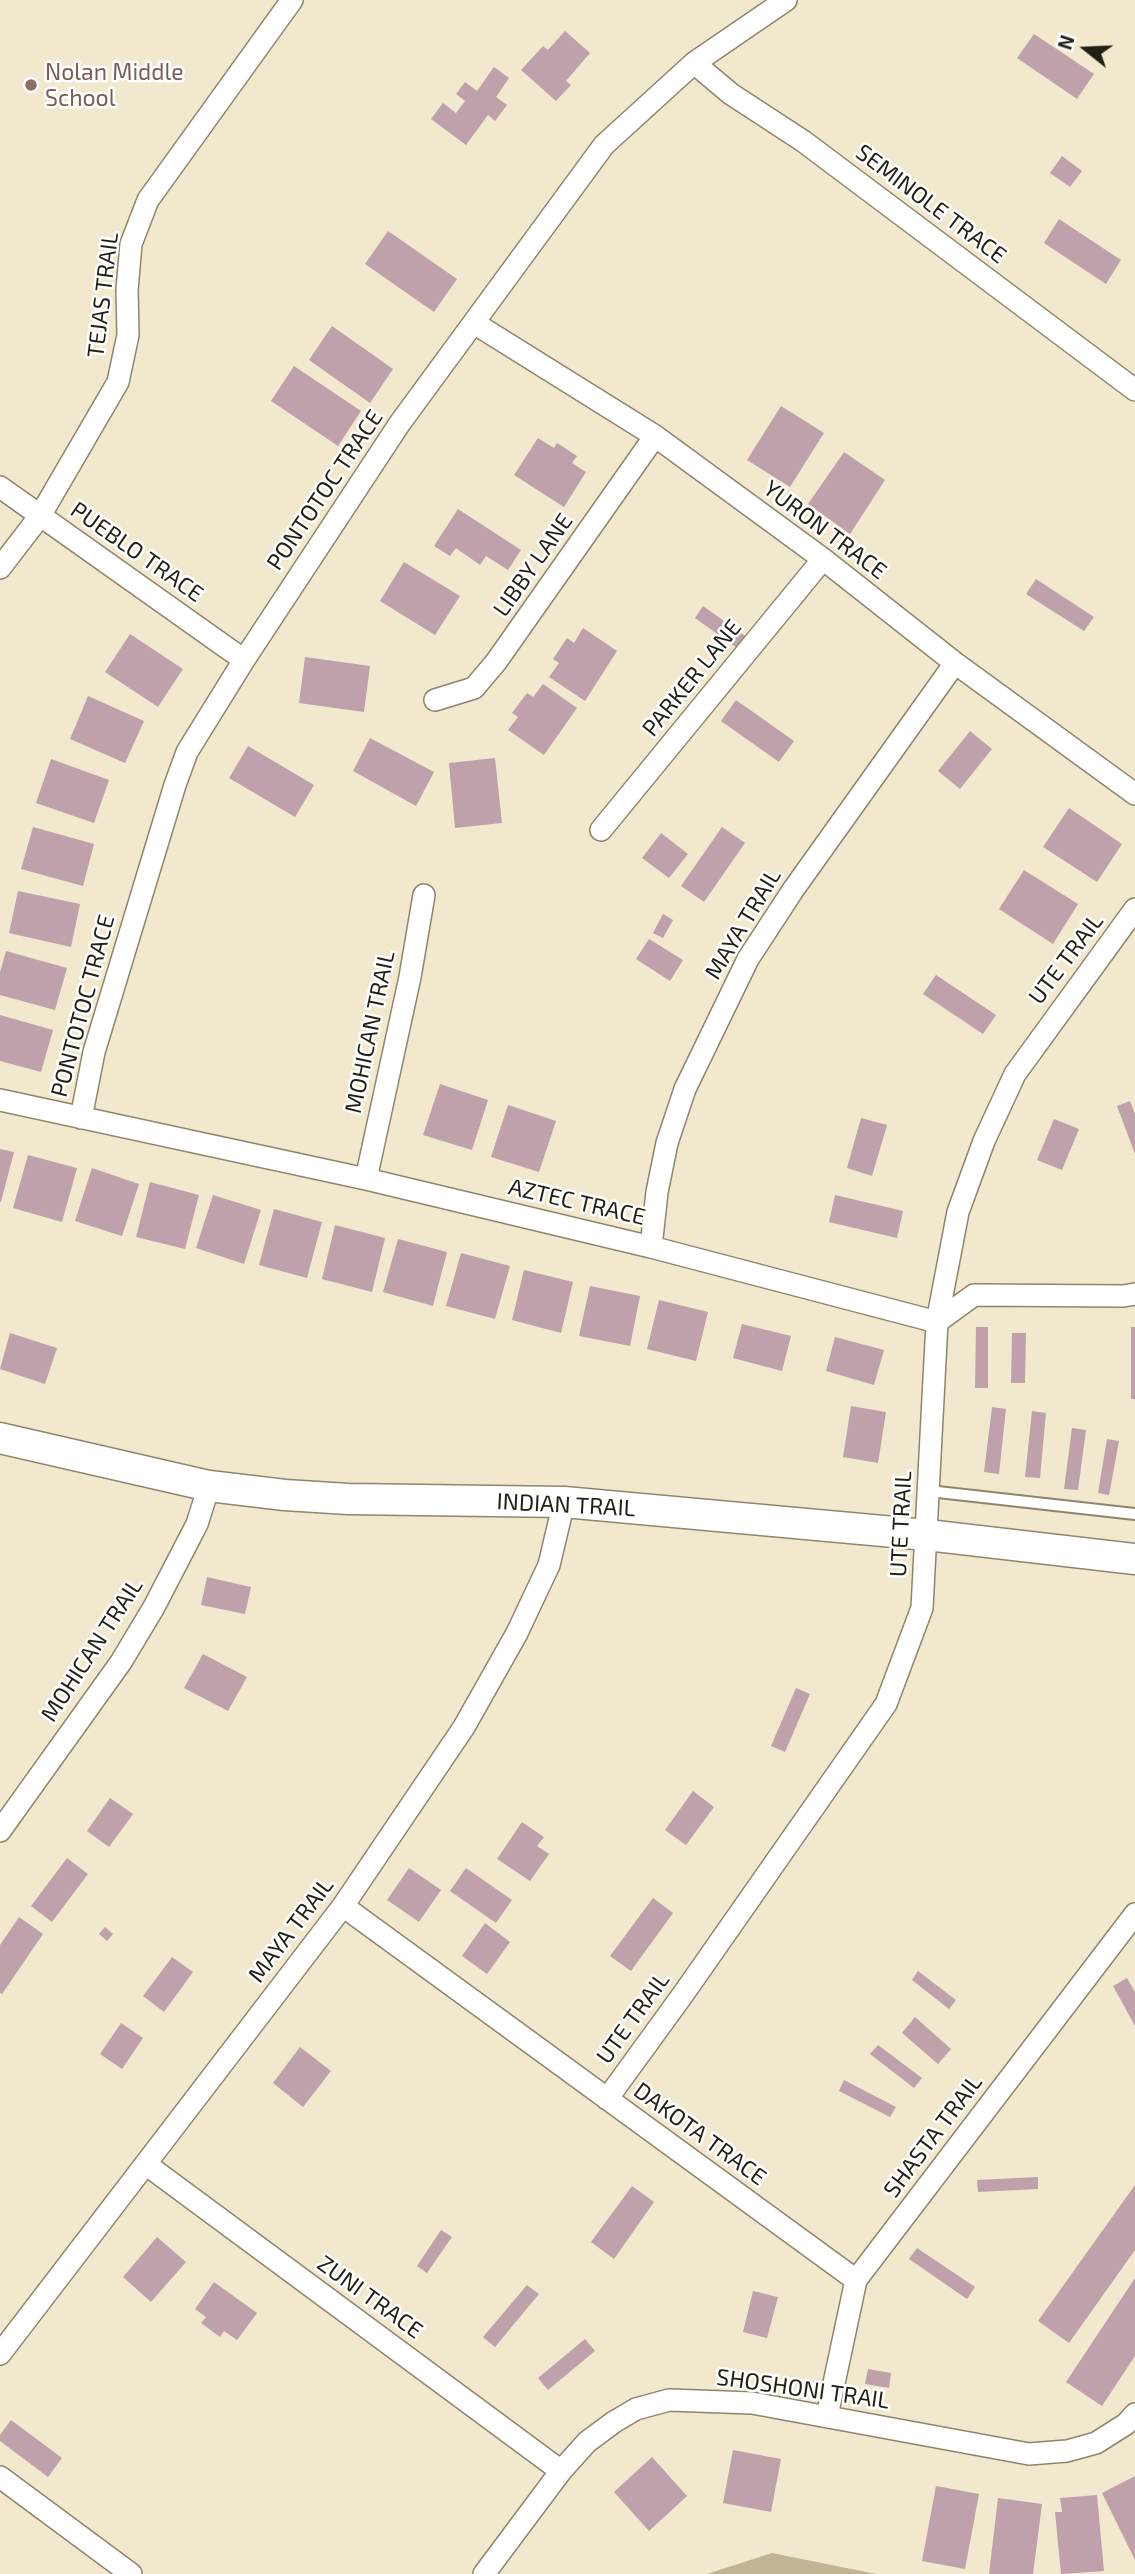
<!DOCTYPE html>
<style>
body{margin:0}
#map{position:relative;width:1135px;height:2574px;overflow:hidden;background:#f1e8cd;font-family:"Exo 2",sans-serif}
canvas{display:block}
.north{position:absolute;left:1051px;top:14px;width:70px;height:70px;-webkit-text-stroke:5px #fff;paint-order:stroke;rotate:288deg;font-size:19px;font-weight:700;line-height:28px;text-align:center;color:#221f15}
.north::after{content:'';display:block;margin:auto;width:24px;height:32px;background:#221f15;clip-path:polygon(50% 0,100% 100%,50% 72%,0 100%)}
</style>
<div id="map">
<canvas width="1135" height="2574"></canvas>
<div class="north">N</div>
</div>
<script>
const context = document.querySelector('canvas').getContext('2d');
context.lineJoin = 'round';
function fill(path, color) { context.fillStyle = color; context.fill(path, 'evenodd'); }
const toPath = rows => new Path2D(rows.map(r => 'M' + r).join(''));
function strokePath(path, color, width, dash) { context.strokeStyle = color; context.lineWidth = width; context.lineCap = dash ? 'butt' : 'round'; context.setLineDash(dash || []); context.stroke(path); }
function drawText(font, color, halo, rows, align = 'center') {
  context.font = font + ' "Exo 2",sans-serif'; context.lineWidth = 5; context.setLineDash([]); context.textBaseline = 'middle'; context.strokeStyle = halo; context.fillStyle = color; for (const [text, x, y, turn = 0] of rows) {
    context.save(); context.translate(x, y); context.rotate((+turn || 0) * Math.PI / 180); context.textAlign = isNaN(turn) ? turn : align; if (halo) context.strokeText(text, 0, 0); context.fillText(text, 0, 0); context.restore();
  }
}
fill(toPath([
 [772,2553,876,2574,707,2574]
]), '#c0b493');
fill(toPath([
 [565,31,590,53,566,81,571,85,556,101,521,70,543,46,548,50],
 [1034,34,1094,74,1077,99,1017,58],
 [494,67,509,78,496,97,507,105,495,121,488,115,466,145,431,119,443,103,456,113,465,101,456,94,465,82,477,91],
 [1062,156,1082,171,1070,187,1050,173],
 [1059,219,1121,260,1106,284,1044,243],
 [388,231,457,279,434,312,365,264],
 [332,326,393,369,370,403,309,360],
 [294,366,361,411,338,446,271,401],
 [781,406,824,433,790,487,747,460],
 [538,438,554,448,557,443,577,456,572,463,586,472,564,507,514,475],
 [844,452,885,480,850,534,808,504],
 [458,509,521,550,508,570,486,556,480,565,456,548,450,556,434,546],
 [404,562,460,596,435,635,380,601],
 [1036,579,1094,617,1084,631,1026,594],
 [703,606,745,636,737,648,695,618],
 [583,628,617,651,585,701,549,677,559,663,553,659,567,638,574,643],
 [130,634,183,669,158,707,105,672],
 [305,657,370,666,364,712,299,703],
 [543,684,577,708,544,755,508,730,518,717,512,713,527,693,533,697],
 [88,696,144,721,125,763,70,739],
 [736,700,794,741,779,762,721,721],
 [970,731,992,749,960,789,938,771],
 [370,738,434,772,416,806,353,771],
 [248,746,314,785,295,817,229,778],
 [495,758,502,823,455,828,449,763],
 [51,759,109,780,94,823,36,803],
 [1069,808,1122,844,1097,882,1043,847],
 [33,827,94,844,83,886,21,869],
 [722,827,745,843,704,902,681,886],
 [661,833,688,854,669,878,642,858],
 [1024,870,1078,904,1053,944,999,909],
 [18,891,80,904,71,947,9,933],
 [663,914,673,920,663,938,653,933],
 [649,939,683,960,670,981,636,959],
 [6,951,67,968,55,1010,0,995,0,972],
 [936,975,996,1015,983,1034,923,994],
 [0,1015,53,1030,41,1072,0,1061],
 [440,1084,488,1100,472,1150,423,1135],
 [1130,1101,1135,1114,1135,1154,1117,1106],
 [508,1105,556,1121,539,1172,491,1157],
 [861,1118,887,1125,872,1176,847,1168],
 [1054,1119,1079,1129,1062,1170,1037,1160],
 [0,1149,14,1152,1,1202,0,1202],
 [28,1155,77,1168,62,1222,13,1208],
 [92,1168,139,1184,122,1236,75,1221],
 [150,1182,199,1195,185,1249,136,1237],
 [213,1195,261,1210,244,1264,196,1248],
 [835,1195,903,1211,897,1238,829,1222],
 [274,1209,322,1222,307,1278,259,1265],
 [335,1225,385,1238,372,1292,322,1279],
 [398,1239,447,1252,433,1306,383,1292],
 [461,1253,510,1266,495,1319,446,1306],
 [524,1270,573,1282,561,1333,512,1320],
 [590,1286,640,1296,630,1346,579,1336],
 [659,1300,708,1312,696,1361,647,1349],
 [742,1324,791,1336,782,1371,733,1358],
 [976,1327,988,1327,988,1388,975,1388],
 [1131,1327,1135,1327,1135,1399,1131,1399],
 [10,1333,57,1348,45,1384,0,1369],
 [1012,1333,1026,1333,1025,1383,1011,1383],
 [835,1337,884,1350,874,1385,826,1371],
 [851,1406,886,1412,878,1463,843,1457],
 [992,1407,1006,1409,999,1474,984,1472],
 [1032,1411,1046,1413,1040,1478,1025,1477],
 [1072,1428,1086,1430,1078,1490,1064,1489],
 [1107,1439,1119,1441,1109,1495,1098,1493],
 [207,1577,251,1587,245,1614,201,1605],
 [203,1654,247,1677,228,1711,184,1688],
 [796,1688,810,1694,785,1752,771,1746],
 [693,1791,714,1807,686,1845,665,1830],
 [110,1798,133,1814,109,1847,87,1831],
 [522,1822,544,1837,537,1846,549,1854,530,1881,497,1859],
 [67,1858,88,1874,52,1922,31,1906],
 [409,1868,441,1890,419,1922,387,1900],
 [466,1868,512,1900,496,1923,450,1891],
 [653,1898,673,1913,631,1971,610,1956],
 [19,1917,43,1934,2,1994,0,1993,0,1945],
 [485,1923,510,1942,487,1974,462,1956],
 [105,1927,113,1934,107,1941,99,1934],
 [172,1957,193,1972,164,2012,143,1996],
 [918,1971,956,2000,949,2009,912,1980],
 [1127,1978,1135,1992,1135,2026,1113,1986],
 [915,2017,951,2049,938,2064,902,2033],
 [121,2023,143,2038,122,2069,100,2054],
 [878,2045,922,2078,914,2088,870,2054],
 [300,2047,331,2071,303,2107,273,2083],
 [844,2080,896,2107,890,2117,839,2091],
 [1038,2177,1038,2189,978,2192,977,2180],
 [1135,2185,1135,2250,1069,2343,1038,2321],
 [632,2186,654,2202,614,2259,591,2242],
 [441,2230,452,2237,427,2273,417,2266],
 [157,2237,186,2262,151,2302,123,2277],
 [917,2248,975,2287,967,2299,909,2259],
 [1135,2278,1135,2356,1102,2406,1066,2382],
 [214,2282,257,2313,237,2340,224,2331,220,2337,201,2323,206,2317,195,2309],
 [527,2285,539,2294,495,2347,483,2337],
 [753,2291,778,2297,767,2338,743,2332],
 [585,2339,595,2351,548,2390,538,2378],
 [868,2369,891,2373,889,2388,865,2384],
 [11,2420,62,2458,48,2477,0,2441,0,2435],
 [733,2450,781,2459,771,2512,723,2503],
 [652,2457,687,2496,649,2531,614,2492],
 [1135,2476,1135,2560,1102,2493],
 [936,2486,979,2494,965,2569,922,2561],
 [1097,2495,1104,2571,1061,2574,1055,2512,1062,2512,1060,2498],
 [998,2498,1042,2504,1033,2574,989,2574]
]), '#bea1ab');
const lane = toPath([
 [929,1491,1135,1514]
]);
const street = toPath([
 [694,63,731,94,803,141,1135,390],
 [474,323,655,436,823,559,955,663,1135,794],
 [0,487,244,660],
 [0,568,40,516,118,382,128,335,127,290,131,244,148,200,292,0],
 [435,700,474,688,496,662,655,436],
 [601,830,823,559],
 [0,1100,366,1179,651,1247,937,1322,974,1295,1123,1296,1135,1294],
 [81,1118,94,1052,175,785,187,752,244,660,400,423,604,145,694,63,786,0],
 [366,1179,410,977,424,895],
 [651,1247,657,1192,667,1143,685,1089,748,959,793,890,955,663],
 [0,1831,121,1662,154,1607,197,1524,209,1486],
 [343,1906,856,2280],
 [607,2099,684,1993,886,1704,922,1608,937,1322,958,1212,984,1141,1015,1074,1135,909],
 [147,2165,561,2471],
 [0,2354,343,1906,464,1727,517,1633,549,1565,564,1502],
 [827,2416,856,2280,1135,1914],
 [0,2477,131,2574],
 [484,2574,561,2471,587,2442,614,2422,636,2409,669,2400,752,2403,1029,2454,1067,2451,1096,2443,1126,2424,1135,2414]
]);
const secondary = toPath([
 [0,1438,209,1486,285,1495,348,1499,564,1502,927,1535,1135,1559]
]);
strokePath(lane, '#8e856c', 14);
strokePath(street, '#8e856c', 24);
strokePath(secondary, '#8e856c', 33);
strokePath(lane, '#fff', 10);
strokePath(street, '#fff', 21);
strokePath(secondary, '#fff', 30);
for (const [x, y, r, color] of [
 [31,85,7,"#8d6e63"]
]) { const dot = new Path2D(); dot.arc(x, y, r, 0, 2 * Math.PI); context.fillStyle = color; context.fill(dot); strokePath(dot, '#fff', 2.5); }
drawText('23px', '#785e54', '#fff', [
 ["Nolan Middle",45,72],
 ["School",45,98]
], 'left');
drawText('23px', '#221f15', '#fff', [
 ["SEMINOLE TRACE",931,204,37],
 ["TEJAS TRAIL",103,295,-83],
 ["PONTOTOC TRACE",325,490,-56],
 ["YURON TRACE",825,530,37],
 ["PUEBLO TRACE",137,552,35],
 ["LIBBY LANE",533,565,-55],
 ["PARKER LANE",692,678,-51],
 ["MAYA TRAIL",743,924,-59],
 ["UTE TRAIL",1066,959,-53],
 ["PONTOTOC TRACE",83,1006,-75],
 ["MOHICAN TRAIL",370,1032,-78],
 ["AZTEC TRACE",577,1202,13],
 ["INDIAN TRAIL",566,1505,3],
 ["UTE TRAIL",901,1524,-87],
 ["MOHICAN TRAIL",92,1650,-57],
 ["MAYA TRAIL",291,1930,-53],
 ["UTE TRAIL",633,2018,-54],
 ["DAKOTA TRACE",700,2134,36],
 ["SHASTA TRAIL",933,2136,-53],
 ["ZUNI TRACE",370,2297,36],
 ["SHOSHONI TRAIL",803,2389,8]
]);
</script>
